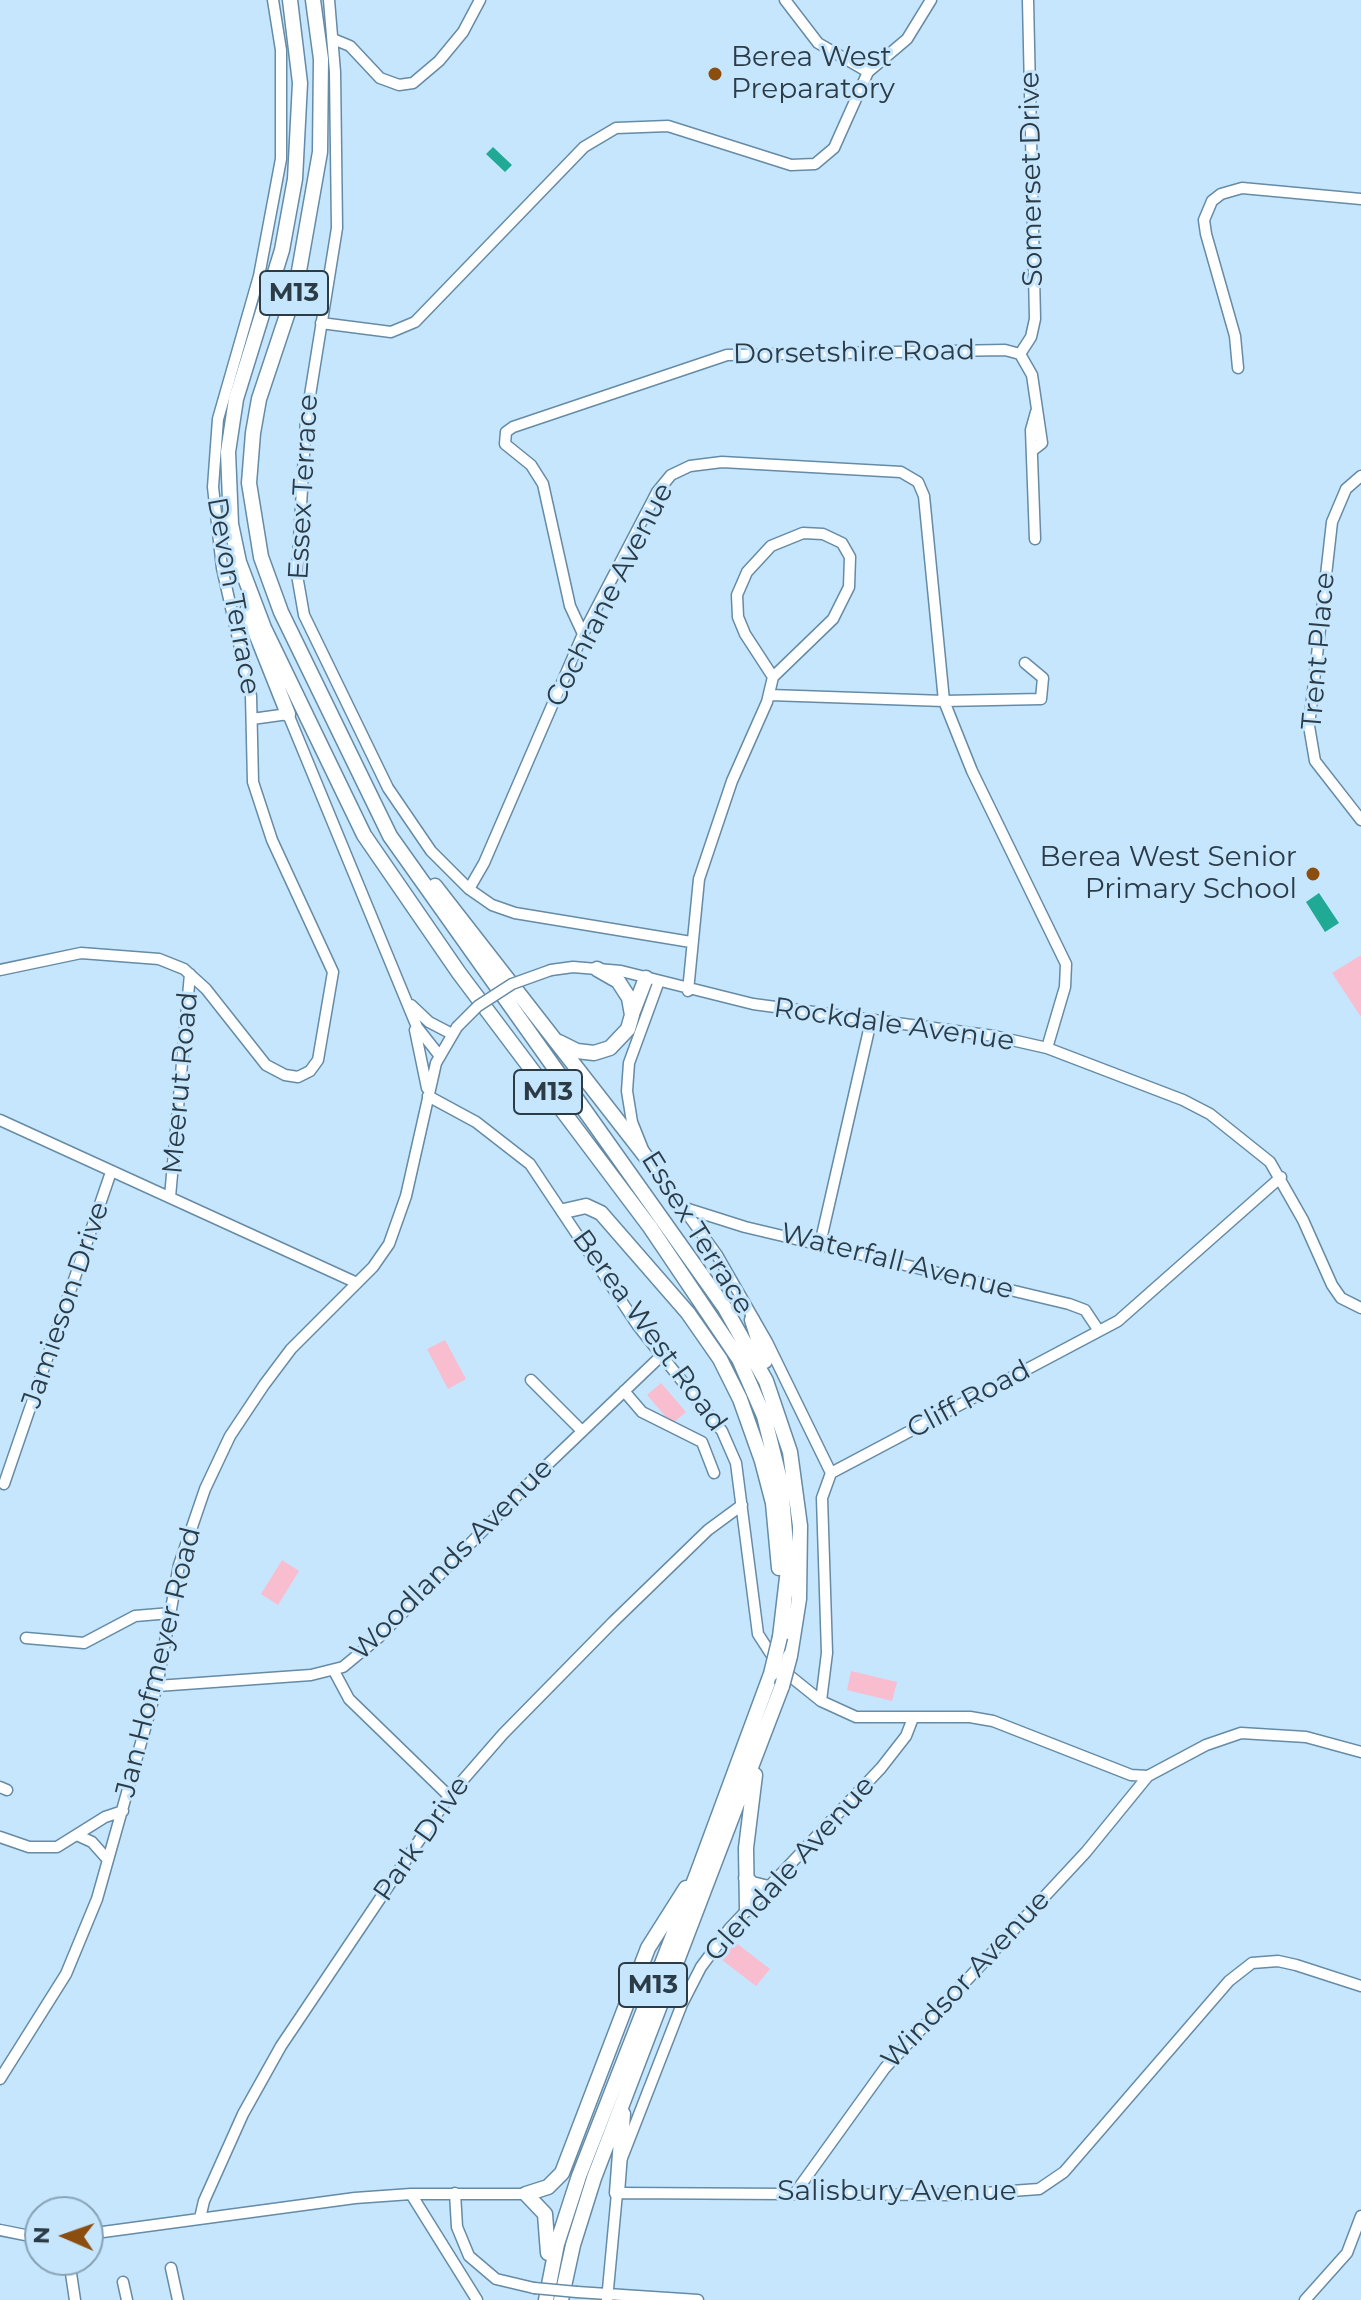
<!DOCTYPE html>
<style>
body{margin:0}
#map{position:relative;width:1361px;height:2300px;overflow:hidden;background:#c6e6fe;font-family:Montserrat,sans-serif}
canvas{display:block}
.north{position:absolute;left:24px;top:2196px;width:80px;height:80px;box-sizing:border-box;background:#c6e6fe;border:2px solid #88a2b5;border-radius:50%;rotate:272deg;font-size:22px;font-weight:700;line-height:32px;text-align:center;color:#2b3c47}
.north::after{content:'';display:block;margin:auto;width:28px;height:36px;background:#8b4e0f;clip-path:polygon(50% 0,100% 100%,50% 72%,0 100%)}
</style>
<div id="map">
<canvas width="1361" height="2300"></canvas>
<div class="north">N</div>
</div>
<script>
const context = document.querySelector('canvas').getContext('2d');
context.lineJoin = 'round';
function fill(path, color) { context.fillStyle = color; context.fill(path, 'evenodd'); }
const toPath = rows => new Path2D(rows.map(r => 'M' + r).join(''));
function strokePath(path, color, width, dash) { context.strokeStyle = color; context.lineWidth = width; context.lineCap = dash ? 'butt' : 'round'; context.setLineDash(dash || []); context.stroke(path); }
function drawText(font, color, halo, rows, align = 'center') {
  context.font = font + ' Montserrat,sans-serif'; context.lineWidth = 6; context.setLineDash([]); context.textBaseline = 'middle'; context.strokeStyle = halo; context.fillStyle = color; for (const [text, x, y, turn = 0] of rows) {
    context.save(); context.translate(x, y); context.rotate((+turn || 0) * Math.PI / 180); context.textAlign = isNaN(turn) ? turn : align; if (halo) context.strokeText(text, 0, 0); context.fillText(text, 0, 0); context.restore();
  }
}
fill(toPath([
 [1361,955,1361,1017,1332,973],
 [445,1340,466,1379,448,1389,427,1349],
 [661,1383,686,1412,672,1424,647,1395],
 [282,1560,299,1571,278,1605,261,1594],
 [851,1671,897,1682,892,1701,847,1690],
 [735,1942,770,1969,756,1986,722,1960]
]), '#f8bdce');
fill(toPath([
 [493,147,512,165,505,172,486,154],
 [1319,893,1339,923,1325,932,1306,902]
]), '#20a994');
const minor = toPath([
 [329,0,335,72,337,228,306,420,297,575,304,615,388,788,431,851,469,889,492,905,515,913,691,942],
 [785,0,818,43,868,72],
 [333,39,350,46,380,78,399,85,413,83,439,61,463,32,480,0],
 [321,323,391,332,415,322,584,147,616,128,668,126,791,165,815,164,834,148,868,72,907,39,931,0],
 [1020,354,1031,337,1035,319,1028,0],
 [1238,368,1235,336,1206,234,1204,220,1212,201,1221,194,1242,188,1361,199],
 [1361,476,1346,489,1332,522,1309,726,1315,761,1361,820],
 [803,533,823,534,842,543,850,557,849,587,833,619,773,677,745,634,738,617,737,595,747,572,771,546,803,533],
 [1035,539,1031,430,1036,412],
 [583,634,570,606,543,484,531,465,505,444,506,432,513,427,727,355,1005,350,1020,354,1032,375,1042,443,1033,450],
 [770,695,944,701,1041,699,1043,678,1025,663],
 [252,719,288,714,417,1027,439,1055],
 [469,889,484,863,583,634,657,492,671,475,690,466,722,462,901,472,918,482,924,496,944,701,972,771,1066,964,1065,987,1047,1048],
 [0,970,81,953,159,959,184,969,206,989,266,1065,285,1075,298,1077,310,1071,318,1060,333,972,272,840,253,782,251,696,222,568,213,487,218,419,259,276,281,159,281,50,273,0],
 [551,970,573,967,621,971,753,1004,994,1036,1047,1048,1183,1100,1210,1114,1270,1162,1303,1220,1332,1285,1341,1298,1361,1308],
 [659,981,629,1063,627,1091,632,1122,646,1157,717,1255,767,1342,831,1473],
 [688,991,699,879,732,781,767,702,773,677],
 [411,1005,429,1022,452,1034],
 [415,1030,427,1088],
 [428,1096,476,1122,530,1164,638,1326,722,1431,736,1463,758,1634,780,1668,821,1701,856,1717,970,1717,993,1721,1131,1775,1148,1776,1206,1745,1241,1733,1306,1737,1361,1752],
 [0,1120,357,1283],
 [170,1197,190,974],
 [685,1208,745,1227,1069,1304,1085,1310,1099,1331],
 [820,1244,871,1021],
 [531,1380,582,1431],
 [624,1391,642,1412,702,1442,714,1473],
 [4,1484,111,1172],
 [26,1638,84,1643,135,1616,171,1613],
 [334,1671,349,1699,449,1796],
 [157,1686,311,1675,343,1667,378,1638,545,1467,661,1356],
 [821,1701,827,1653,822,1498,831,1473,1118,1321,1281,1177],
 [0,1787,7,1790],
 [79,1836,92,1842,108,1860],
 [0,1837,29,1847,57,1847,105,1817,123,1811],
 [0,2079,66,1974,97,1899,157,1686,179,1565,205,1489,230,1436,264,1385,291,1349,373,1267,389,1244,406,1196,436,1063,457,1027],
 [622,2158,682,2004,701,1967,730,1928,881,1768,906,1736,913,1718],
 [455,2193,457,2227,469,2256,496,2279,534,2288],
 [795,2193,885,2068,1086,1852,1148,1776],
 [411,2194,477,2300],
 [200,2218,204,2201,243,2114,281,2046,449,1796,503,1734,613,1622,708,1530,742,1505],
 [0,2230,40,2238],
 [88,2234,355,2198,411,2194,526,2194],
 [69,2260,75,2300],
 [171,2268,178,2300],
 [123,2282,127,2300],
 [577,2292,698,2300],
 [607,2300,617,2193,956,2195,1039,2189,1064,2172,1229,1981,1252,1963,1278,1961,1296,1965,1361,1986],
 [1305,2300,1347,2253,1361,2216]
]);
const highway = toPath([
 [290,0,300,83,295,179,282,250,236,399,228,452,231,524,239,562,264,628,364,835,459,973,650,1227,739,1359,764,1416,781,1484,788,1569,780,1637],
 [313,0,321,59,320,152,296,288,259,399,253,433,249,483,261,557,281,612,390,836,725,1308,766,1381,790,1452,800,1526,799,1599,790,1656],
 [247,611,288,714],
 [435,886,646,1157],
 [632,1014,646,978],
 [559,1042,577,1051,594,1053,610,1048,628,1029,632,1015,629,998,618,981,597,969],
 [564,1211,586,1206,601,1213,688,1313,720,1359,740,1399,762,1461,773,1503,779,1568],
 [752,1320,765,1361],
 [746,1878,752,1884,768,1888],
 [747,1909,746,1848,755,1775],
 [617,2193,623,2114],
 [526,2194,548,2187,562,2173,648,1948,686,1888],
 [526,2194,545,2214,548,2253],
 [546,2300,557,2244,579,2176,697,1874,771,1674],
 [561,2300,573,2245,594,2178,782,1686]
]);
strokePath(minor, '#658ba6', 13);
strokePath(highway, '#658ba6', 17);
strokePath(minor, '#fff', 10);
strokePath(highway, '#fff', 14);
const minorBridge = toPath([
 [457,1027,478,1006,512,984,551,970],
 [534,2288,577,2292]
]);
const highwayBridge = toPath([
 [771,1674,780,1637],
 [782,1686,790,1656]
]);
strokePath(minorBridge, '#658ba6', 13, []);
strokePath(highwayBridge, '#658ba6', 17, []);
strokePath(minorBridge, '#fff', 10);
strokePath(highwayBridge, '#fff', 14);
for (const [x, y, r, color] of [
 [715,74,8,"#8b4e0f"],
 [1313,874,8,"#8b4e0f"]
]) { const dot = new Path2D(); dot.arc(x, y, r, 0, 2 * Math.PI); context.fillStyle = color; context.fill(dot); strokePath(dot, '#c6e6fe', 3); }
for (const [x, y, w] of [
 [294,293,68],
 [548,1092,68],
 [653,1985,68]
]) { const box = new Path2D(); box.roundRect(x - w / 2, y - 22, w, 44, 6); context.fillStyle = '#c6e6fe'; context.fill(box); strokePath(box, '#2b3c47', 2); }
drawText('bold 26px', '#2b3c47', null, [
 ["M13",294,293],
 ["M13",548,1092],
 ["M13",653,1985]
]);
drawText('28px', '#2b3c47', '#c6e6fe', [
 ["Berea West",731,58],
 ["Preparatory",731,90],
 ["Berea West Senior",1297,858,"right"],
 ["Primary School",1297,890,"right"]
], 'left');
drawText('28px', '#2b3c47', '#c6e6fe', [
 ["Somerset Drive",1032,179,-91],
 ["Dorsetshire Road",854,353,-1],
 ["Essex Terrace",304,487,-87],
 ["Cochrane Avenue",610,595,-63],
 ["Devon Terrace",233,596,80],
 ["Trent Place",1319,651,-85],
 ["Rockdale Avenue",894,1025,8],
 ["Meerut Road",181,1083,-85],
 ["Essex Terrace",697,1233,58],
 ["Waterfall Avenue",897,1262,14],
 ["Jamieson Drive",66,1305,-71],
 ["Berea West Road",649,1331,54],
 ["Cliff Road",969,1400,-28],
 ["Woodlands Avenue",452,1560,-45],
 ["Jan Hofmeyer Road",159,1662,-76],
 ["Park Drive",422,1839,-55],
 ["Glendale Avenue",790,1869,-48],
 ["Windsor Avenue",966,1980,-47],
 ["Salisbury Avenue",897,2192]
]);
</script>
